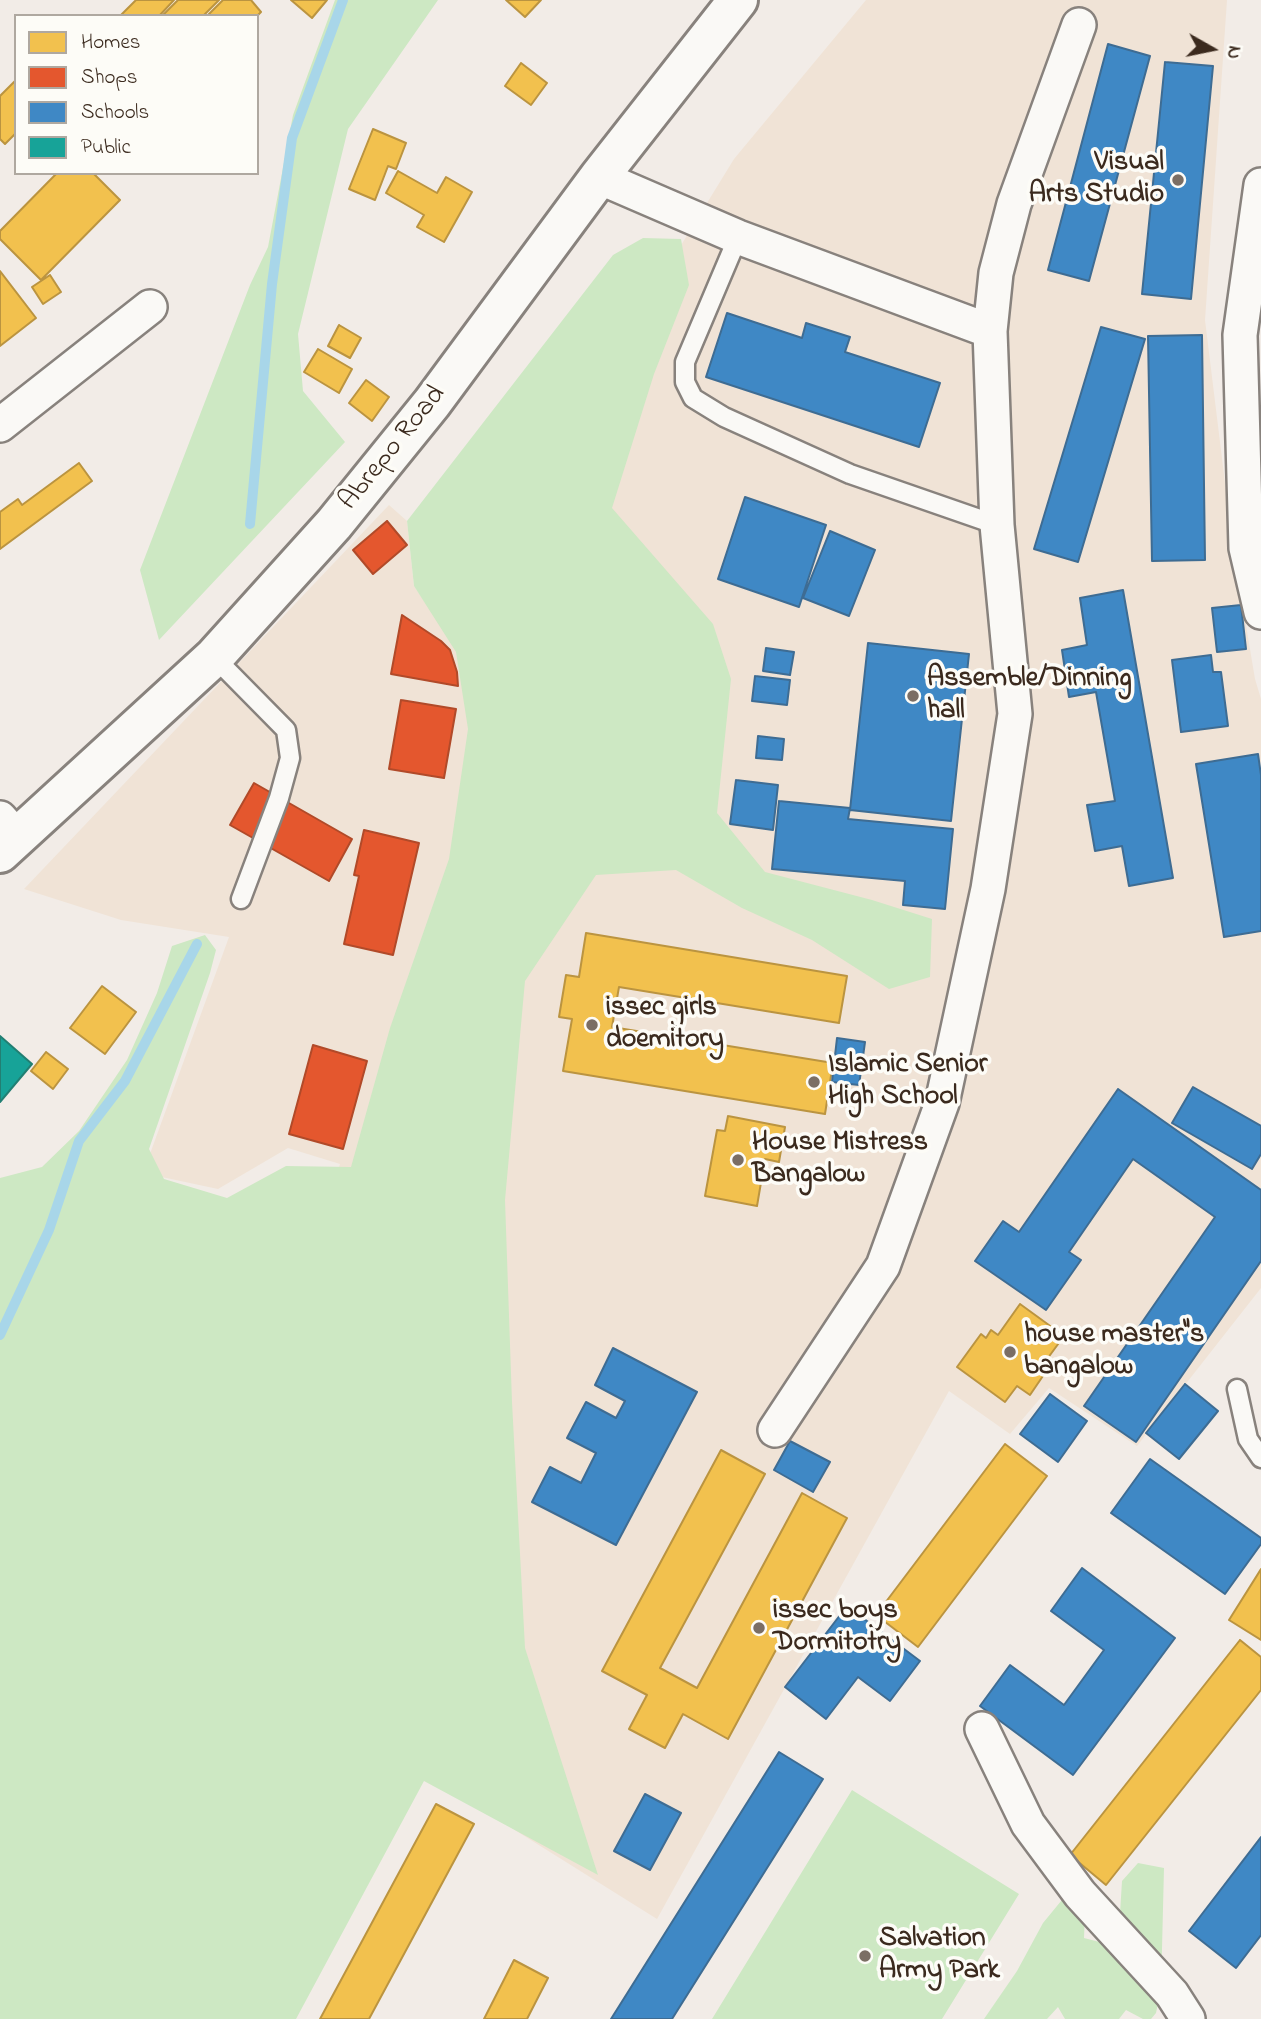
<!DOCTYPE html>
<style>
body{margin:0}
#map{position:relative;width:1261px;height:2019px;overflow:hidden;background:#f2ece7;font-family:"Indie Flower",sans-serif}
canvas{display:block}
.legend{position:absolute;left:14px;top:14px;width:245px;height:161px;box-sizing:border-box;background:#fdfcf7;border:2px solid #afa8a0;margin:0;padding:9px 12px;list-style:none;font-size:21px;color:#3b2a1e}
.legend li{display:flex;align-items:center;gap:14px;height:35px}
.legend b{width:35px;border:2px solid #afa8a0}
.north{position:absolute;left:1177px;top:14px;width:70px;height:70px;-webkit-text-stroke:5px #fdfcf7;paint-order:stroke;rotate:99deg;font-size:19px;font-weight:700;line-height:28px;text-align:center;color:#3b2a1e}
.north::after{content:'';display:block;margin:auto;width:24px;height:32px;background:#3b2a1e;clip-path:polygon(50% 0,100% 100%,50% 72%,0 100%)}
</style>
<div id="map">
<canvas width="1261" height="2019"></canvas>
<ul class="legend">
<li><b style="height:19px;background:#f2c14e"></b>Homes</li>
<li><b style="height:19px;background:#e4572e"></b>Shops</li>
<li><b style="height:19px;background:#3f88c5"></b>Schools</li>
<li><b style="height:19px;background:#17a398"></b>Public</li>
</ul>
<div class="north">N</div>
</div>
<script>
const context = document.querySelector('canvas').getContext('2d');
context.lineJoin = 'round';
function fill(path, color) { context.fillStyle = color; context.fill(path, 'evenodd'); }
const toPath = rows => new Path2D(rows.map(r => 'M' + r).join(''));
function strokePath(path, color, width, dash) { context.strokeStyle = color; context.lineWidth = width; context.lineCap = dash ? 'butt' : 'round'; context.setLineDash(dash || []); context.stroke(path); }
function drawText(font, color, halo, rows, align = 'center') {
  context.font = font + ' "Indie Flower",sans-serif'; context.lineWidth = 7; context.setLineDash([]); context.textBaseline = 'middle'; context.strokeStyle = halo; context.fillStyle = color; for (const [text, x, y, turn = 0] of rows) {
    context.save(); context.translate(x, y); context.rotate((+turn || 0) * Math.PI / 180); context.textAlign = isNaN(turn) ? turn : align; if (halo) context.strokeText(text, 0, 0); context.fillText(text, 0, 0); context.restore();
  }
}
fill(toPath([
 [866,0,1227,0,1205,320,1233,548,1255,679,1261,699,1261,1288,1137,1446,1049,1388,1010,1434,949,1391,657,1919,232,1653,319,1232,340,1164,288,1148,218,1189,143,1173,229,937,121,920,24,889,389,505,407,521,414,586,425,602,672,260,734,159]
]), '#f0e3d6');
fill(toPath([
 [335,0,438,0,348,129,298,334,303,391,345,442,159,640,140,570,250,285,268,247,293,115],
 [643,238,681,239,689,285,654,374,612,508,713,624,731,679,717,813,765,872,872,900,932,919,930,977,889,989,812,940,742,908,676,870,596,875,525,981,505,1200,512,1402,525,1648,598,1875,424,1781,296,2019,0,2019,0,1178,42,1167,79,1131,127,1060,157,993,172,946,205,935,216,950,210,973,149,1149,164,1179,227,1198,286,1166,351,1167,390,1028,449,859,468,729,456,652,414,586,407,521,613,255],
 [852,1790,1019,1894,942,2019,712,2019],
 [1138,1863,1164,1868,1161,1989,1156,2013,1151,2019,1143,2019,1126,2010,1119,2019,1065,2019,1058,2007,1047,2019,984,2019,1017,1971,1043,1923,1066,1895,1085,1912,1084,1938,1111,1945,1119,1930,1122,1881]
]), '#cde8c3');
const homes = toPath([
 [136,0,174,0,159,16,120,16,136,0],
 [178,0,219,0,203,16,162,16,178,0],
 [223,0,251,0,261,12,257,16,207,16,223,0],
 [291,0,327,0,312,18,291,0],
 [506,0,541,0,525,17,506,0],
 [521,63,547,83,531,105,505,86,521,63],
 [16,80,16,133,5,144,0,139,0,96,16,80],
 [373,129,406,143,396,169,388,166,375,200,349,189,373,129],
 [398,171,437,193,446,177,472,192,444,242,417,227,424,215,386,193,398,171],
 [57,173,93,173,120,200,41,280,0,239,0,231,57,173],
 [0,271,36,318,0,346,0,271],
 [50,275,61,292,43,304,32,287,50,275],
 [339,325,361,338,350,358,328,346,339,325],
 [318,349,352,369,339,393,304,372,318,349],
 [366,380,389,397,372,421,349,403,366,380],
 [79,463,92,481,0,549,0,512,18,499,22,505,79,463],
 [586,933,847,976,839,1023,619,987,612,1027,833,1063,825,1114,563,1071,572,1019,559,1017,566,975,579,977,586,933],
 [102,986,136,1012,105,1054,70,1028,102,986],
 [46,1052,68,1069,53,1089,31,1071,46,1052],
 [728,1116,785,1127,779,1162,765,1159,757,1206,705,1196,717,1130,725,1131,728,1116],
 [1020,1304,1064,1336,1042,1366,1047,1370,1030,1395,1017,1386,1005,1402,957,1367,981,1334,986,1338,991,1330,998,1335,1020,1304],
 [1005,1444,1047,1476,918,1647,876,1615,1005,1444],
 [721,1450,765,1474,660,1668,697,1688,802,1493,847,1518,728,1739,683,1714,665,1748,629,1729,647,1695,602,1671,721,1450],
 [1261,1569,1261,1640,1229,1620,1261,1569],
 [1240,1640,1261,1657,1261,1690,1106,1885,1070,1855,1240,1640],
 [436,1804,474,1824,369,2019,320,2019,436,1804],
 [514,1960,548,1978,527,2019,484,2019,514,1960]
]);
fill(homes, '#f2c14e');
strokePath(homes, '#bb9440', 2);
const shops = toPath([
 [387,521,407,545,373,574,353,550,387,521],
 [402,615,441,641,450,650,457,672,458,686,391,674,402,615],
 [401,700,456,709,444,778,389,769,401,700],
 [254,783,352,839,329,881,230,825,254,783],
 [364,830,419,843,393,955,344,944,359,876,354,875,364,830],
 [313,1045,367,1061,343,1149,289,1134,313,1045]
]);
fill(shops, '#e4572e');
strokePath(shops, '#b14a29', 2);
const schools = toPath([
 [1108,44,1150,56,1089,281,1048,270,1108,44],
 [1165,62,1213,66,1191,299,1142,294,1165,62],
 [727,313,802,338,806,323,850,337,845,352,940,383,919,447,706,377,727,313],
 [1101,327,1145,339,1078,562,1034,549,1101,327],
 [1202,335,1205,560,1152,561,1148,336,1202,335],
 [745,497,826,525,799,607,718,579,745,497],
 [830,531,875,550,849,616,803,598,830,531],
 [1123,590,1173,878,1129,886,1122,846,1095,851,1087,805,1115,801,1096,692,1069,697,1062,650,1087,645,1080,598,1123,590],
 [1241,605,1246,649,1217,652,1212,608,1241,605],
 [868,643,969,654,951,821,850,810,868,643],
 [766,648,794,652,790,675,763,671,766,648],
 [1211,655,1213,672,1221,672,1228,726,1181,732,1172,660,1211,655],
 [755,676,790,680,787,705,752,701,755,676],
 [758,736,784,739,782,760,756,758,758,736],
 [1258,754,1261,775,1261,931,1224,937,1196,764,1258,754],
 [736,780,778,785,773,830,730,824,736,780],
 [779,801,850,808,848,819,953,829,945,909,903,905,905,881,772,869,779,801],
 [837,1038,865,1042,859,1085,832,1082,837,1038],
 [1193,1087,1261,1126,1261,1154,1252,1169,1172,1123,1193,1087],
 [1118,1089,1261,1190,1261,1261,1136,1442,1084,1406,1215,1217,1133,1159,1069,1252,1081,1260,1046,1310,975,1261,1003,1221,1019,1232,1118,1089],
 [613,1348,697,1392,616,1545,532,1502,550,1467,581,1483,596,1453,567,1438,586,1402,616,1418,625,1401,595,1385,613,1348],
 [1185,1384,1218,1411,1179,1459,1146,1433,1185,1384],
 [1050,1394,1087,1421,1058,1462,1020,1434,1050,1394],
 [790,1441,830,1462,813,1492,774,1470,790,1441],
 [1150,1459,1261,1538,1261,1544,1225,1594,1111,1513,1150,1459],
 [1082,1568,1175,1638,1073,1775,980,1706,1010,1665,1064,1705,1104,1650,1051,1611,1082,1568],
 [847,1606,920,1661,890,1701,858,1677,826,1719,785,1687,847,1606],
 [779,1752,823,1779,672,2019,611,2019,779,1752],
 [645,1794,681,1813,650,1870,614,1851,645,1794],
 [1261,1837,1261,1935,1236,1968,1189,1931,1261,1837]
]);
fill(schools, '#3f88c5');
strokePath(schools, '#3e6c93', 2);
const public = toPath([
 [0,1036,32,1064,0,1102,0,1036]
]);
fill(public, '#17a398');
strokePath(public, '#227f73', 2);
strokePath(toPath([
 [250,524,272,284,292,138,343,0],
 [0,1335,49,1230,79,1141,125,1081,197,944]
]), '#a8d6e9', 10);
const lane = toPath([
 [738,237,685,362,685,382,693,398,724,417,850,474,997,525],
 [214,657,286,730,290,758,279,798,241,899],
 [1237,1389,1248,1439,1261,1458]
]);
const street = toPath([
 [599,177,738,237,990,331,997,525,1015,714,988,889,942,1103,883,1266,775,1430],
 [1261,185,1240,335,1246,548,1261,612],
 [990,331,996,273,1014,204,1079,25],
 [0,425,150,307],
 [0,818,18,838],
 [982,1729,1028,1824,1080,1894,1172,1994,1188,2019]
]);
const secondary = toPath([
 [0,853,214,657,334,524,432,403,599,177,738,0]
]);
strokePath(lane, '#88827d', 23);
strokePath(street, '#88827d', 38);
strokePath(secondary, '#88827d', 44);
strokePath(lane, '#faf9f6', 18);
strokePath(street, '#faf9f6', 33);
strokePath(secondary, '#faf9f6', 38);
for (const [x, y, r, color] of [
 [1178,180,7,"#7b6e64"],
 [913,696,7,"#7b6e64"],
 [592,1025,7,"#7b6e64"],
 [814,1082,7,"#7b6e64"],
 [738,1160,7,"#7b6e64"],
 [1010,1352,7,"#7b6e64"],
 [759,1628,7,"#7b6e64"],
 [865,1956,7,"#7b6e64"]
]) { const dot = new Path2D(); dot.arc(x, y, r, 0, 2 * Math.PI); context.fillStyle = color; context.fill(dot); strokePath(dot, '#fdfcf7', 2.5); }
drawText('bold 28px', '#3b2a1e', '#fdfcf7', [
 ["Visual",1164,164,"right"],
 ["Arts Studio",1164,196,"right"],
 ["Assemble/Dinning",927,680],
 ["hall",927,712],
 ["issec girls",606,1009],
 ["doemitory",606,1041],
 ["Islamic Senior",828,1066],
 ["High School",828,1098],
 ["House Mistress",752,1144],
 ["Bangalow",752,1176],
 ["house master\"s",1024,1336],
 ["bangalow",1024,1368],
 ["issec boys",773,1612],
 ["Dormitotry",773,1644],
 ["Salvation",879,1940],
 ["Army Park",879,1972]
], 'left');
drawText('28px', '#3b2a1e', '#fdfcf7', [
 ["Abrepo Road",394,449,-51]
]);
</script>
